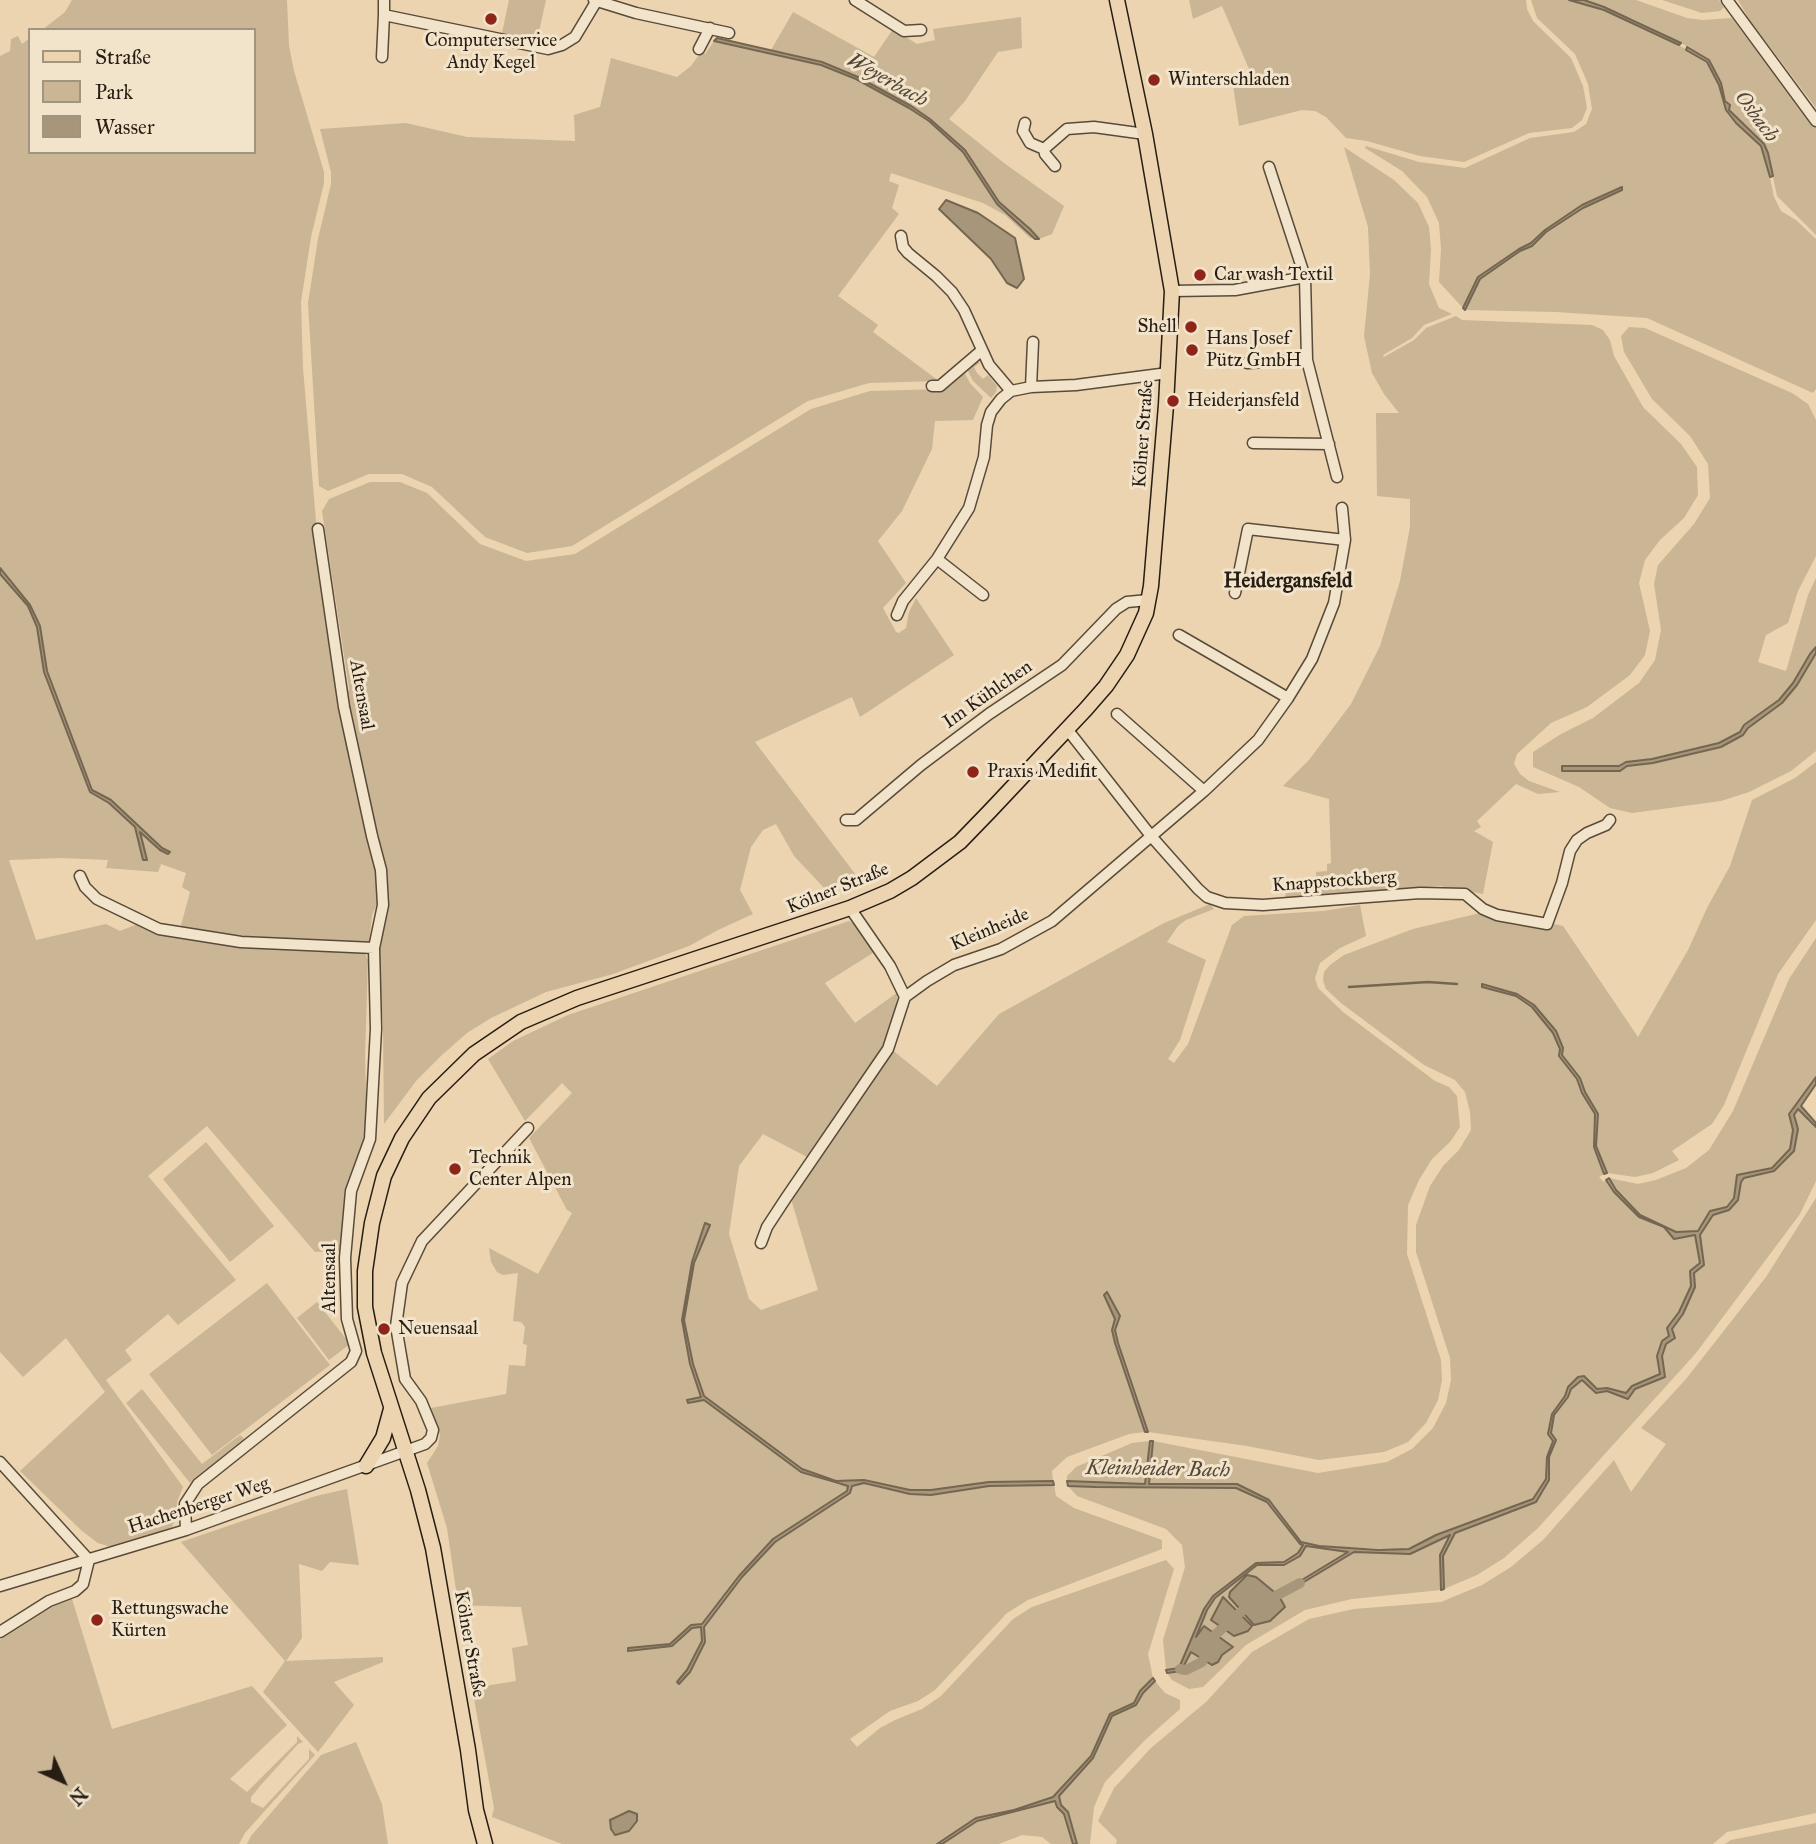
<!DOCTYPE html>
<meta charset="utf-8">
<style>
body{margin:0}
#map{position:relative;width:1816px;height:1844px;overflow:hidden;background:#ebd4af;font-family:"IM FELL Great Primer",serif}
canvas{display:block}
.legend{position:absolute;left:28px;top:28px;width:228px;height:126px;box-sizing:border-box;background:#f2e3cb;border:2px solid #a19481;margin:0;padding:9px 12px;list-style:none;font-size:21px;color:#271d13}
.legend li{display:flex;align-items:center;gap:14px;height:35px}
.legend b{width:35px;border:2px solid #a19481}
.north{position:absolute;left:28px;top:1746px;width:70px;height:70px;-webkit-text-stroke:5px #f2e3cb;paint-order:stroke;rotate:135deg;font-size:19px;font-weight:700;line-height:28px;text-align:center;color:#271d13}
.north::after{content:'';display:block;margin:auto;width:24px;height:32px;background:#271d13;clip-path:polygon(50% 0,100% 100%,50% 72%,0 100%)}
</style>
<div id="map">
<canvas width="1816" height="1844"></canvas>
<ul class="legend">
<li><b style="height:9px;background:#ebd4af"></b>Straße</li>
<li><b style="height:19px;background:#cab594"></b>Park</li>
<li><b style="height:19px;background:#a8967a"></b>Wasser</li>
</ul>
<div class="north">N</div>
</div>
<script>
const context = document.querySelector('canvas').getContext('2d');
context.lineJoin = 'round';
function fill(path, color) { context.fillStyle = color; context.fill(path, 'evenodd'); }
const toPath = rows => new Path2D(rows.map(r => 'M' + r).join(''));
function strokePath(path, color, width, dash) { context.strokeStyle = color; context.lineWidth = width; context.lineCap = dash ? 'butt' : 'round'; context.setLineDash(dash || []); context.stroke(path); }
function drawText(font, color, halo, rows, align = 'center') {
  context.font = font + ' "IM FELL Great Primer",serif'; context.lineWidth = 6; context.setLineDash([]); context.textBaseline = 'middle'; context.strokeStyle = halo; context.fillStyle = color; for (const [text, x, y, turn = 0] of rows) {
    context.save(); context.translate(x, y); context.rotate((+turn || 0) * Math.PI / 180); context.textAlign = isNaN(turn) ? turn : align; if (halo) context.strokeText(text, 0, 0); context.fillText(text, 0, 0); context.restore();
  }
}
fill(toPath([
 [72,0,287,0,289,46,294,71,324,172,324,183,311,237,301,302,303,368,318,545,378,877,379,899,372,915,369,943,228,935,180,929,190,892,182,887,186,873,161,864,158,872,106,868,108,860,61,858,9,860,36,940,106,924,120,931,140,923,168,936,201,941,360,951,365,954,368,960,365,1057,367,1126,346,1204,341,1251,315,1252,207,1126,148,1176,236,1280,178,1325,168,1314,125,1350,132,1360,106,1380,183,1487,177,1502,177,1515,172,1527,152,1535,111,1547,98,1543,82,1531,20,1471,105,1392,66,1338,23,1377,0,1352,0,574,28,606,37,627,44,672,90,792,109,803,135,827,144,860,146,859,139,830,160,850,170,852,162,848,111,800,92,790,47,671,40,626,30,605,0,568,0,56,10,51,11,39,18,36,22,44,30,38,30,152,254,152,254,30,42,30,65,12],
 [509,0,546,0,537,41,502,33],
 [1189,0,1526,0,1527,9,1533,21,1571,58,1583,86,1587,108,1582,120,1572,128,1529,133,1464,162,1420,156,1367,141,1346,138,1326,117,1315,111,1302,110,1239,126,1233,85,1252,76,1222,6,1193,19],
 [1531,0,1569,0,1604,10,1677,44,1707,62,1719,85,1723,102,1736,123,1761,146,1765,154,1774,197,1781,211,1796,220,1816,239,1816,389,1813,393,1647,318,1556,312,1465,310,1480,279,1520,251,1532,246,1546,232,1583,208,1622,190,1621,187,1582,205,1545,230,1531,243,1519,249,1478,277,1463,308,1439,282,1441,249,1439,223,1427,197,1402,171,1365,148,1366,146,1419,162,1465,168,1530,138,1574,132,1586,124,1592,109,1588,84,1575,54,1537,18],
 [1584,0,1636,0,1687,18,1703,20,1732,18,1816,129,1816,235,1777,196,1768,153,1764,144,1729,110,1721,83,1709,60,1678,41,1633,19],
 [1662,0,1719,0,1724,7,1720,11,1702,13],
 [1738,0,1816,0,1816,108,1749,19],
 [793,12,874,57,893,29,917,44,935,40,933,29,1021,17,1022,48,998,52,965,101,949,119,1004,163,1064,206,1052,234,1039,239,1030,229,999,202,965,150,930,119,911,106,858,77,822,62,771,50],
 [714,41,821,65,856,79,909,108,929,121,963,152,997,204,1035,239,1030,238,1005,215,983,203,891,173,889,181,899,185,892,208,899,214,838,296,878,325,873,332,939,381,869,383,808,401,572,546,527,553,485,537,432,487,402,474,369,474,328,491,319,486,308,303,318,239,331,184,331,172,320,129,406,123,467,137,575,141,574,115,600,107,611,58,677,77,691,66,701,52,705,54],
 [1344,147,1394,180,1418,203,1429,227,1431,249,1429,284,1439,308,1452,314,1424,325,1412,338,1383,355,1384,357,1414,340,1426,328,1456,316,1462,320,1592,325,1603,330,1610,340,1614,356,1643,407,1681,444,1697,467,1698,495,1684,518,1660,540,1645,560,1639,583,1650,631,1645,655,1630,675,1587,707,1551,723,1517,754,1514,764,1520,774,1529,781,1560,792,1538,794,1516,784,1477,821,1481,827,1474,831,1493,842,1483,894,1440,886,1285,898,1286,890,1292,884,1316,881,1316,872,1327,871,1327,864,1331,863,1329,799,1283,786,1309,760,1351,704,1380,646,1400,581,1410,527,1410,499,1377,496,1376,413,1399,413,1384,394,1372,373,1364,336,1370,274,1368,227],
 [1629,327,1645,328,1792,393,1808,404,1816,420,1816,556,1798,591,1788,623,1766,635,1758,662,1786,671,1808,595,1816,578,1816,647,1810,654,1793,683,1779,700,1744,725,1740,732,1719,743,1652,759,1626,762,1619,766,1562,766,1562,770,1620,771,1627,766,1653,763,1721,747,1743,735,1748,728,1782,703,1816,653,1816,751,1791,771,1749,792,1721,801,1632,813,1610,808,1579,787,1533,767,1533,752,1561,734,1593,718,1639,683,1655,660,1661,630,1654,584,1658,565,1694,524,1710,498,1708,464,1690,436,1652,399,1624,352,1621,336],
 [976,360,980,363,974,367,977,373,983,379,988,375,997,386,996,392,991,398,973,381,966,367],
 [963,370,970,383,983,397,973,420,935,421,932,449,902,511,878,541,906,583,883,608,896,632,899,633,906,628,909,612,916,598,954,655,860,717,852,697,755,742,859,879,826,890,794,856,776,824,763,830,751,847,740,890,753,914,718,930,689,946,613,974,546,992,491,1018,467,1033,442,1055,416,1081,384,1124,383,1025,378,960,386,900,347,697,349,688,322,511,329,499,370,482,400,482,427,493,480,544,526,561,575,554,811,409,870,391,942,389],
 [1816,762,1816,920,1778,974,1724,1105,1712,1124,1672,1151,1679,1160,1653,1173,1635,1177,1607,1173,1596,1146,1598,1114,1585,1092,1580,1078,1561,1055,1556,1031,1534,1005,1517,994,1482,984,1482,987,1516,996,1532,1007,1553,1033,1560,1049,1559,1056,1577,1079,1582,1093,1595,1115,1594,1147,1604,1174,1599,1177,1604,1182,1606,1180,1614,1192,1639,1217,1664,1227,1674,1239,1695,1235,1700,1264,1690,1271,1691,1286,1679,1312,1667,1328,1670,1336,1662,1342,1660,1374,1632,1386,1626,1393,1607,1388,1597,1389,1584,1376,1568,1387,1565,1396,1552,1414,1548,1434,1553,1441,1547,1457,1546,1479,1533,1499,1436,1535,1409,1550,1319,1546,1301,1542,1269,1500,1237,1484,1148,1484,1153,1441,1318,1473,1387,1462,1412,1449,1433,1428,1446,1403,1451,1380,1450,1358,1416,1252,1416,1225,1430,1186,1443,1166,1459,1150,1471,1130,1470,1112,1465,1092,1455,1080,1424,1065,1341,1003,1326,989,1323,980,1324,972,1330,965,1344,955,1413,929,1480,913,1513,925,1552,929,1554,924,1563,926,1638,1037,1688,950,1707,908,1730,866,1752,800,1795,778],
 [1210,904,1214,909,1186,920,1178,926,1167,942,1206,960,1180,1040,1168,1059,1174,1063,1188,1044,1232,925,1244,916,1323,911,1360,905,1366,936,1340,948,1320,963,1315,978,1318,988,1343,1012,1435,1081,1449,1087,1457,1096,1460,1127,1450,1142,1432,1159,1419,1180,1408,1205,1407,1254,1441,1360,1442,1380,1438,1400,1426,1423,1408,1442,1384,1452,1319,1460,1247,1446,1148,1432,1118,1343,1115,1330,1120,1316,1104,1295,1115,1319,1112,1330,1115,1343,1145,1432,1129,1434,1067,1457,1052,1471,1053,1481,989,1482,931,1490,910,1490,864,1480,836,1481,802,1469,704,1395,693,1364,684,1320,694,1263,710,1225,692,1262,682,1320,690,1364,701,1397,687,1400,689,1403,704,1399,801,1472,836,1484,848,1486,847,1491,773,1539,739,1576,702,1624,691,1625,671,1644,628,1648,672,1646,692,1628,701,1627,702,1641,687,1670,678,1682,680,1684,705,1642,704,1627,742,1577,775,1542,850,1493,851,1486,864,1483,910,1494,931,1495,989,1486,1054,1485,1056,1496,1074,1508,1162,1540,1162,1549,1028,1600,1007,1613,935,1690,918,1701,890,1711,850,1739,857,1747,880,1728,895,1720,922,1709,941,1696,1013,1619,1032,1607,1166,1560,1174,1569,1148,1654,1153,1678,1140,1691,1134,1703,1110,1714,1091,1756,1053,1797,1014,1810,976,1818,937,1844,562,1844,492,1817,494,1808,472,1688,516,1681,512,1648,528,1645,521,1607,454,1605,456,1590,447,1528,427,1463,438,1446,440,1435,431,1408,506,1394,509,1365,525,1366,527,1345,523,1344,525,1327,521,1322,513,1321,518,1273,503,1275,497,1272,491,1262,489,1248,538,1274,572,1213,567,1210,529,1138,572,1093,562,1083,525,1121,488,1059,513,1041,568,1015,849,921,858,926,876,951,825,983,855,1023,898,992,896,1007,882,1051,809,1158,763,1134,739,1166,729,1234,749,1299,761,1310,818,1290,791,1199,891,1049,937,1086,999,1014,1164,923],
 [624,1812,633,1812,638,1817,621,1834,612,1833,610,1823,612,1818],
 [1816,938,1816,1077,1789,1114,1793,1130,1790,1149,1772,1168,1737,1175,1734,1198,1727,1207,1709,1211,1698,1231,1676,1232,1640,1215,1616,1190,1609,1178,1638,1184,1656,1180,1686,1168,1709,1150,1733,1111,1789,979],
 [1799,1108,1816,1127,1816,1181,1800,1214,1696,1353,1538,1528,1504,1558,1477,1575,1444,1589,1443,1556,1455,1533,1536,1502,1549,1480,1549,1457,1556,1440,1551,1433,1554,1415,1568,1398,1571,1389,1582,1380,1595,1393,1607,1391,1628,1399,1635,1389,1665,1377,1662,1356,1666,1344,1675,1338,1672,1329,1683,1314,1695,1287,1694,1273,1704,1265,1700,1236,1713,1215,1729,1210,1738,1200,1741,1182,1744,1178,1774,1171,1794,1151,1798,1129,1794,1115],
 [206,1142,274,1226,230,1262,163,1179],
 [1816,1198,1816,1813,1727,1832,1713,1844,1116,1844,1117,1840,1098,1821,1114,1788,1151,1748,1206,1702,1252,1652,1309,1619,1354,1609,1441,1602,1482,1585,1511,1567,1543,1540,1614,1460,1631,1492,1666,1444,1641,1428,1686,1379,1766,1277],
 [267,1283,330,1365,212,1455,149,1374],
 [317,1302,350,1344,329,1360,297,1318],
 [142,1389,202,1464,240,1435,247,1441,190,1483,126,1403],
 [1150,1441,1145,1484,1067,1481,1067,1476,1076,1467,1132,1443],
 [1068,1486,1236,1488,1267,1502,1300,1544,1303,1545,1298,1553,1284,1562,1256,1563,1213,1596,1179,1668,1166,1670,1163,1640,1185,1567,1182,1545,1166,1529,1077,1496],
 [347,1489,359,1565,330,1562,322,1571,299,1564,302,1638,286,1661,383,1657,383,1662,334,1682,354,1705,318,1752,263,1692,285,1661,181,1542,316,1496],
 [1451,1534,1440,1555,1441,1590,1352,1599,1305,1610,1246,1645,1203,1687,1189,1689,1172,1680,1167,1673,1181,1670,1207,1610,1215,1598,1257,1565,1284,1565,1300,1556,1306,1546,1349,1552,1287,1588,1289,1591,1354,1552,1410,1554],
 [1256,1577,1279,1596,1229,1597],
 [1223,1597,1231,1603,1252,1626,1234,1636,1211,1620],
 [1204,1626,1232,1647,1222,1655,1218,1662],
 [72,1599,112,1729,252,1686,287,1725,230,1779,247,1792,297,1742,297,1736,303,1742,298,1744,260,1786,251,1797,251,1802,263,1808,309,1759,309,1749,315,1755,245,1833,239,1844,0,1844,0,1640,54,1606],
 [1155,1681,1165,1693,1180,1700,1180,1709,1145,1740,1105,1782,1094,1807,1090,1844,1077,1844,1068,1812,1061,1805,1059,1797,1093,1758,1112,1716,1136,1705,1143,1693],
 [356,1742,382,1804,388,1844,247,1844,251,1836,321,1755],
 [1055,1801,1057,1807,1064,1814,1073,1844,1051,1844,1042,1837,1022,1835,999,1844,942,1844,977,1821],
 [1816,1823,1816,1844,1725,1844,1731,1840]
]), '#cab594');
const water = toPath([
 [1569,0,1584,0,1604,7,1681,43,1679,45,1604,10,1569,0],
 [717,38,822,62,858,77,911,106,930,119,965,150,999,202,1030,229,1039,239,1035,239,997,204,963,152,929,121,909,108,856,79,821,65,714,41,717,38],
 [1687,47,1709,60,1721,83,1725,101,1730,105,1729,110,1764,144,1768,153,1773,176,1770,177,1761,146,1736,123,1726,110,1719,85,1707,62,1686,50,1687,47],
 [1622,187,1622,190,1583,208,1546,232,1532,246,1520,251,1480,279,1465,310,1463,308,1478,277,1519,249,1531,243,1545,230,1582,205,1622,187],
 [946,200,978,213,1015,238,1024,279,1017,288,1007,283,991,259,939,209,946,200],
 [0,568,30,605,40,626,47,671,92,790,111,800,162,848,170,852,168,854,160,850,140,832,147,860,143,860,135,827,109,803,90,792,44,672,37,627,28,606,0,574,0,568],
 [1816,647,1816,653,1797,685,1782,703,1748,728,1743,735,1721,747,1653,763,1627,766,1620,771,1562,771,1562,766,1619,766,1626,762,1652,759,1719,743,1740,732,1744,725,1779,700,1793,683,1810,654,1816,647],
 [1482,984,1517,994,1534,1005,1556,1031,1563,1048,1562,1055,1580,1078,1585,1092,1598,1114,1596,1146,1607,1173,1604,1174,1594,1147,1595,1114,1582,1093,1577,1079,1559,1056,1560,1049,1553,1033,1532,1007,1516,996,1482,987,1482,984],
 [1816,1077,1816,1084,1801,1106,1816,1123,1816,1127,1798,1109,1794,1115,1798,1129,1794,1151,1774,1171,1744,1178,1741,1182,1738,1200,1729,1210,1713,1215,1700,1235,1704,1265,1694,1273,1695,1287,1683,1314,1672,1329,1675,1338,1666,1344,1662,1356,1665,1377,1635,1389,1628,1399,1607,1391,1596,1393,1582,1380,1571,1389,1568,1397,1554,1415,1551,1433,1556,1440,1549,1457,1549,1480,1536,1502,1455,1533,1443,1556,1444,1589,1441,1590,1440,1555,1450,1535,1410,1554,1354,1552,1289,1591,1287,1589,1348,1552,1306,1546,1300,1556,1284,1565,1257,1565,1215,1598,1207,1610,1196,1637,1204,1626,1233,1647,1222,1655,1218,1662,1212,1665,1191,1652,1181,1671,1167,1673,1166,1670,1179,1668,1204,1609,1213,1596,1256,1563,1284,1562,1298,1553,1303,1545,1300,1544,1267,1502,1236,1488,1095,1487,1068,1486,1067,1481,1145,1484,1150,1441,1153,1441,1149,1484,1237,1484,1269,1500,1301,1542,1319,1546,1379,1550,1409,1549,1436,1535,1533,1499,1546,1479,1547,1457,1553,1441,1548,1434,1552,1414,1565,1396,1568,1387,1578,1377,1584,1376,1597,1389,1607,1388,1626,1393,1632,1386,1660,1374,1657,1356,1662,1341,1669,1336,1667,1328,1679,1312,1691,1286,1690,1271,1700,1263,1695,1235,1674,1239,1664,1227,1639,1217,1614,1192,1606,1180,1609,1178,1616,1190,1640,1215,1676,1232,1698,1231,1710,1211,1727,1207,1734,1198,1737,1175,1772,1168,1790,1149,1793,1130,1789,1114,1816,1077],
 [705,1223,710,1225,694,1263,684,1320,693,1364,704,1396,802,1469,836,1481,864,1480,910,1490,931,1490,989,1482,1053,1481,1054,1485,989,1486,931,1495,910,1494,864,1483,852,1486,850,1493,775,1542,742,1577,704,1627,705,1642,690,1672,679,1684,677,1682,687,1670,702,1641,701,1627,692,1628,672,1646,628,1651,628,1648,670,1644,691,1625,702,1624,739,1576,773,1539,847,1491,848,1486,801,1472,704,1400,688,1403,687,1400,701,1397,690,1364,682,1320,692,1262,705,1223],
 [1107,1292,1120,1316,1115,1330,1118,1343,1148,1432,1145,1432,1115,1343,1112,1330,1115,1319,1104,1295,1107,1292],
 [1247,1575,1256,1577,1279,1596,1285,1607,1270,1621,1254,1625,1229,1597,1230,1592,1247,1575],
 [1223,1597,1252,1626,1248,1631,1234,1636,1211,1620,1223,1597],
 [1153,1678,1155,1681,1143,1693,1136,1705,1112,1716,1093,1758,1059,1796,1061,1805,1068,1812,1077,1844,1073,1844,1064,1814,1057,1807,1055,1801,977,1821,942,1844,937,1844,976,1818,1014,1810,1053,1797,1091,1756,1110,1714,1134,1703,1140,1691,1153,1678],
 [629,1811,637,1814,637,1821,629,1831,615,1835,611,1829,610,1820,629,1811]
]);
fill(water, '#a8967a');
strokePath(water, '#746651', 2);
strokePath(toPath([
 [1349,987,1428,982,1457,984]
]), '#746651', 2.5);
strokePath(toPath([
 [1268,1600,1300,1583],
 [1180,1669,1186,1670,1202,1662,1216,1634,1242,1611,1253,1606]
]), '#a8967a', 10);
const minor = toPath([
 [384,0,384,15],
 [594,0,636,13,729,33],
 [855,0,904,31,921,30],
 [1727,0,1816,121],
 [699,49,710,28],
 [382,57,384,15,548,49,562,45,575,37,596,2],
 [1025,123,1023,131,1030,143,1044,149],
 [1055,166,1045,154,1044,149,1067,129,1094,127,1145,134],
 [1269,167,1305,277,1307,360,1337,477],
 [901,236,903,247,908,253,936,276,952,292,964,310,989,365,1011,391],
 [1172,291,1235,290,1305,277],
 [1247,363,1307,360],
 [932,386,940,386,981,351],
 [1031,387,1033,342],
 [1253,443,1329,444],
 [937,559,983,595],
 [1235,593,1248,529,1345,540],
 [897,615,903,601,937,559,969,508,984,457,987,425,991,412,1001,399,1011,391,1031,387,1076,385,1168,373],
 [1179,635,1288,698],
 [1117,714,1204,791],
 [1067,729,1151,836,1198,889,1207,897,1225,903,1263,905,1420,893,1465,894,1483,909,1497,915,1547,924,1562,883,1570,851,1577,840,1587,833,1606,825,1610,820],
 [846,820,856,820,921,765,989,714,1062,665,1116,609,1127,602,1148,600],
 [80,876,85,887,97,899,159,929,241,942,374,948],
 [905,997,927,981,954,965,1001,949,1052,921,1204,791,1258,740,1288,698,1312,659,1334,603,1345,540,1342,508],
 [761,1243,767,1227,786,1198,888,1049,905,997,890,966,850,908],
 [0,1462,89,1560],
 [186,1530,185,1504,198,1484,351,1362,356,1351,347,1319,345,1258,351,1191,370,1139,376,1029,374,948,383,905,381,870,372,836,344,707,318,529],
 [0,1586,186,1530,425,1444,431,1438,433,1430,421,1401,405,1379,396,1326,402,1283,422,1241,528,1128],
 [0,1632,49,1601,75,1591,83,1584,89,1560]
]);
const major = toPath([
 [366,1466,383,1438,391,1409],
 [485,1844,476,1810,468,1750,433,1548,418,1490,374,1353,365,1307,365,1271,372,1223,384,1176,402,1138,429,1098,474,1054,521,1022,577,998,850,908,890,891,912,878,960,842,990,811,1086,709,1106,686,1127,655,1146,613,1151,586,1166,405,1172,291,1145,134,1117,0]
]);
strokePath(minor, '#584b3a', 13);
strokePath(major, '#271d13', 17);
strokePath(minor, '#f2e3cb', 10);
strokePath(major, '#ebd4af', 14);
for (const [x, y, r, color] of [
 [491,19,7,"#8f2418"],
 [1154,80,7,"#8f2418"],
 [1200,275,7,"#8f2418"],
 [1191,327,7,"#8f2418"],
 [1192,350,7,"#8f2418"],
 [1173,401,7,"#8f2418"],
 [973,772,7,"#8f2418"],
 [455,1169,7,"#8f2418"],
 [384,1329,7,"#8f2418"],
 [97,1620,7,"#8f2418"]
]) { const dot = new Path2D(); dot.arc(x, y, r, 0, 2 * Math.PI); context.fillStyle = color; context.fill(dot); strokePath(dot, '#f2e3cb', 2.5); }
drawText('19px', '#271d13', '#f2e3cb', [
 ["Computerservice",491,41,"center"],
 ["Andy Kegel",491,63,"center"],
 ["Winterschladen",1168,80],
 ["Car wash Textil",1214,275],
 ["Shell",1177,327,"right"],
 ["Hans Josef",1206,339],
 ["Pütz GmbH",1206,361],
 ["Heiderjansfeld",1187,401],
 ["Praxis Medifit",987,772],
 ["Technik",469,1158],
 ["Center Alpen",469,1180],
 ["Neuensaal",398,1329],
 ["Rettungswache",111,1609],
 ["Kürten",111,1631]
], 'left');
drawText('19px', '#271d13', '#f2e3cb', [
 ["Kölner Straße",1144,434,-86],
 ["Altensaal",361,695,80],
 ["Im Kühlchen",988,695,-35],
 ["Knappstockberg",1334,882,-4],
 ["Kölner Straße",838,889,-22],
 ["Kleinheide",990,930,-23],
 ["Altensaal",330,1278,-90],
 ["Hachenberger Weg",199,1506,-18],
 ["Kölner Straße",469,1644,80]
]);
drawText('italic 21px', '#544737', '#f2e3cb', [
 ["Weyerbach",887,81,29],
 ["Osbach",1756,117,54],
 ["Kleinheider Bach",1158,1470,1]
]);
drawText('bold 21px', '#271d13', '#f2e3cb', [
 ["Heidergansfeld",1288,582]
]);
</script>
